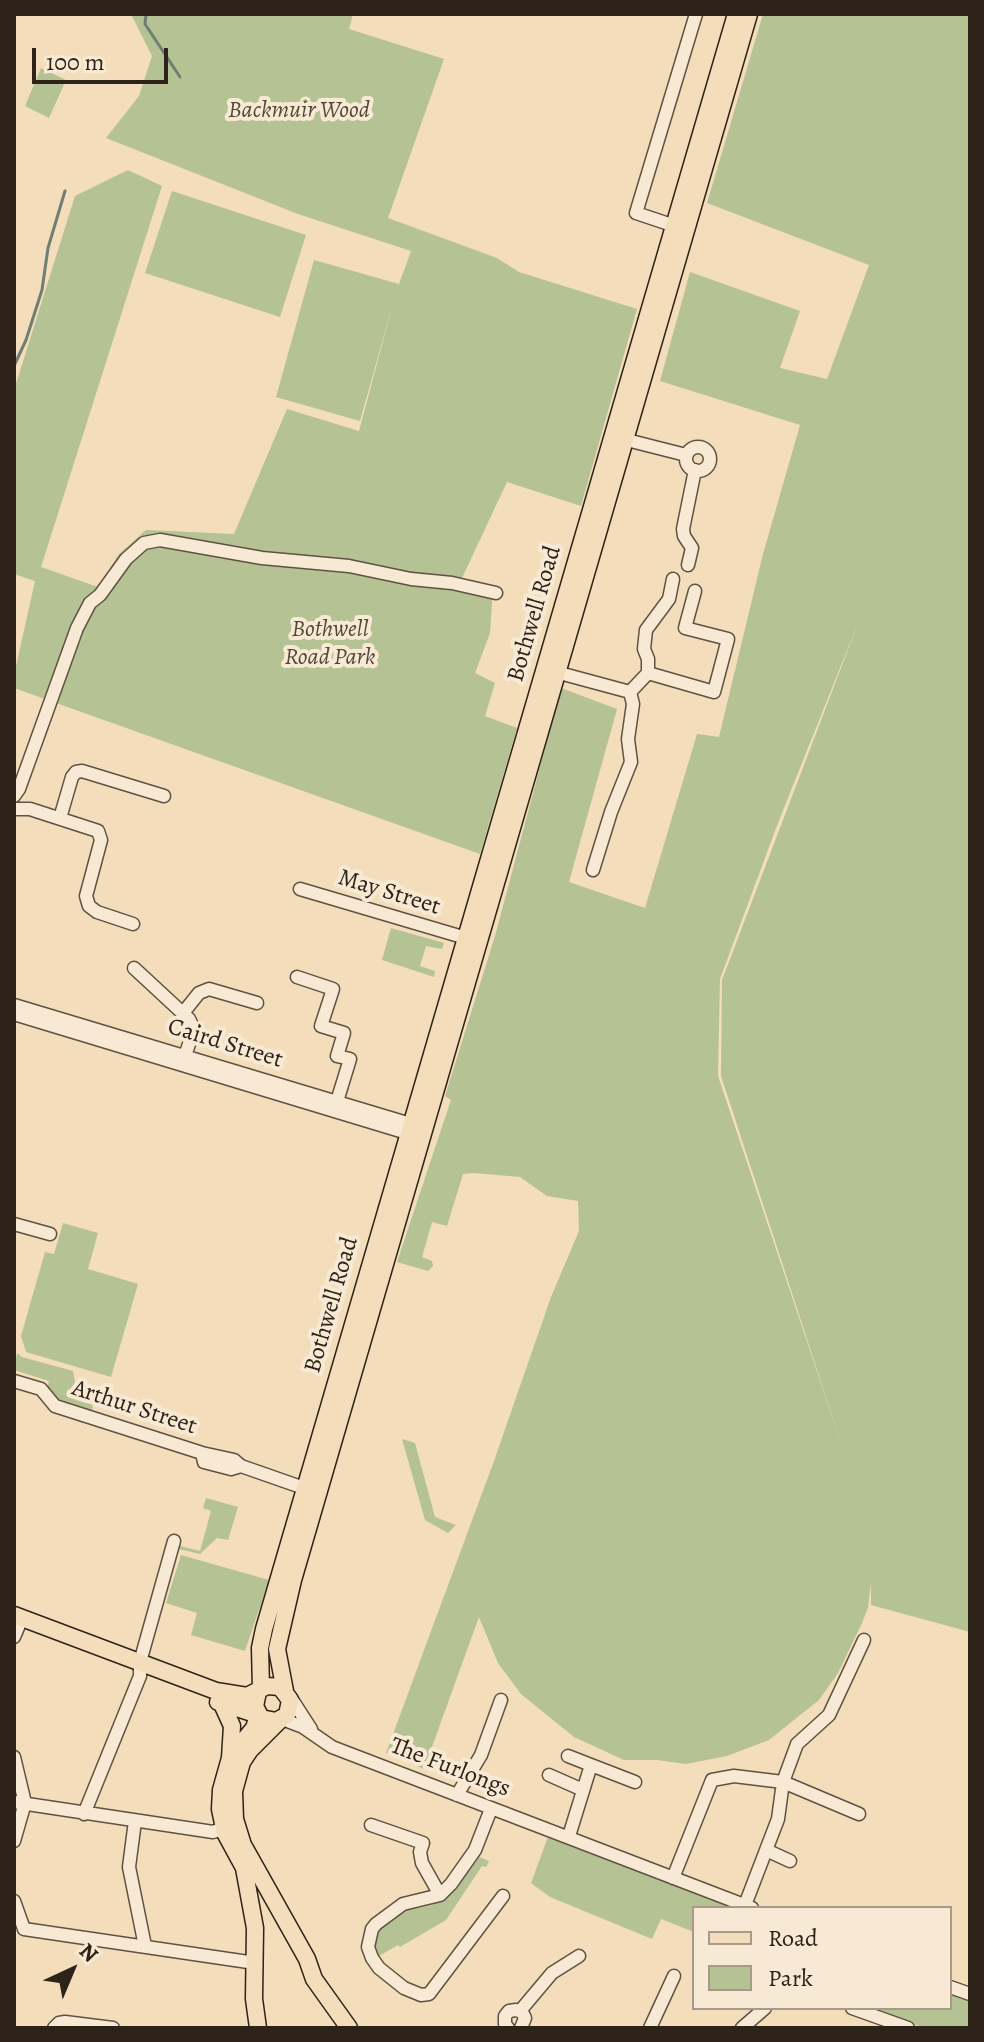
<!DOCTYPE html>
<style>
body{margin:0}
#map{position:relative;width:984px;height:2042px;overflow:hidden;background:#f3ddbb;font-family:Alegreya,serif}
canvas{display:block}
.frame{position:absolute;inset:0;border:16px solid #2e2318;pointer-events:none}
.legend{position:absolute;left:692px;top:1906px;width:260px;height:104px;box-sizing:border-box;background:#f7e9d3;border:2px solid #a79a88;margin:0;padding:10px 14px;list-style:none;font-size:24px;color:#2e2318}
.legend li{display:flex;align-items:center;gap:16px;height:40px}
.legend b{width:40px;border:2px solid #a79a88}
.north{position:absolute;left:32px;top:1930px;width:80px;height:80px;-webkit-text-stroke:6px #f7e9d3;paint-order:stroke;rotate:44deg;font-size:22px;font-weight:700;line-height:32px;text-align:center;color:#2e2318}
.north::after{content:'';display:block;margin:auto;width:28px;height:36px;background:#2e2318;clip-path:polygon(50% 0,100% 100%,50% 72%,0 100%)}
.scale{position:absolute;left:32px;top:48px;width:136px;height:36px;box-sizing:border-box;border:4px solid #2e2318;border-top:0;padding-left:10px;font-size:24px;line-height:28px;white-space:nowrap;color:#2e2318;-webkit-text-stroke:6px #f7e9d3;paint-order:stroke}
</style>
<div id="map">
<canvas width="984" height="2042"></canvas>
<div class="frame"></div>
<ul class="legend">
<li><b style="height:10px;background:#f3ddbb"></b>Road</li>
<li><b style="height:22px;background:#b5c294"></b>Park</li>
</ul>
<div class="north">N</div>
<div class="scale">100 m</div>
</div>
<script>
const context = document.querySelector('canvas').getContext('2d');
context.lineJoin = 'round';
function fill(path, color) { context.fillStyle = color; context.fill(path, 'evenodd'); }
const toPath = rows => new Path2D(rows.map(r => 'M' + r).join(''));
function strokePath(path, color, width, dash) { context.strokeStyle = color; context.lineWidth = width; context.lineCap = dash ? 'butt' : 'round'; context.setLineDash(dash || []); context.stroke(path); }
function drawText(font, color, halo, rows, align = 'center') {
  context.font = font + ' Alegreya,serif'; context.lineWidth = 8; context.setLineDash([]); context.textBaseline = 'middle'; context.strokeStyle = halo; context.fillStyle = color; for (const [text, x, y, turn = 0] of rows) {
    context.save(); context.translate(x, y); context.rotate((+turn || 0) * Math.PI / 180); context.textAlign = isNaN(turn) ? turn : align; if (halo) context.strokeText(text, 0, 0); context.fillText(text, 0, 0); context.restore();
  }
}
fill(toPath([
 [131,14,353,14,349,29,444,59,388,218,497,258,519,272,637,309,581,506,507,482,462,578,493,587,490,633,475,673,495,683,485,716,517,728,480,854,14,688,14,675,35,581,14,574,14,390,75,196,128,170,162,186,41,567,98,587,119,554,146,530,234,534,287,409,359,431,394,300,360,421,276,397,314,260,399,284,411,251,298,214,106,138,139,96,152,56],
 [763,14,970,14,970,1632,871,1605,871,1582,868,1608,862,1623,838,1673,819,1700,769,1740,727,1756,686,1764,657,1760,624,1760,574,1737,521,1694,498,1663,479,1617,424,1769,386,1753,494,1461,551,1297,579,1231,578,1201,547,1196,520,1177,474,1173,463,1174,447,1226,432,1222,422,1257,432,1261,433,1266,428,1271,397,1262,451,1100,445,1096,495,936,561,688,617,709,569,882,645,908,697,734,719,737,763,554,800,425,660,381,690,272,800,311,780,368,827,379,869,265,707,203],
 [860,618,722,980,721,1076,842,1446,718,1076,720,979,778,823],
 [41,68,66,80,49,118,25,106],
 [172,191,306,235,280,317,145,273],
 [391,928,444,943,442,949,426,946,420,966,435,971,434,977,382,960],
 [63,1223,98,1233,88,1269,138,1284,111,1377,26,1352,21,1336,45,1252,54,1254],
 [17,1353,22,1357,73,1371,75,1382,73,1388,93,1406,92,1412,57,1403,46,1390,49,1381,14,1370],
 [402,1439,415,1443,435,1517,456,1525,448,1533,425,1520],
 [206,1498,238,1507,228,1540,217,1538,200,1554,179,1549,180,1546,200,1551,211,1511,203,1508],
 [181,1555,269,1580,245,1651,191,1635,197,1613,166,1603],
 [549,1834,611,1861,737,1908,694,1908,694,1932,661,1919,652,1939,550,1897,531,1883],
 [479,1857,489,1861,486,1867,482,1866,446,1920,400,1947,398,1945,377,1957,373,1949,376,1931,407,1908,408,1910,429,1906,445,1900],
 [950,1992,970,2001,970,2028,924,2028,872,2008,950,2008]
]), '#b5c294');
strokePath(toPath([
 [146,14,145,24,180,77],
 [14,366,26,340,42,290,48,248,65,191]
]), '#6f7f73', 3);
const minor = toPath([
 [672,225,636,213,696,14],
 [619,438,686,455],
 '686 459a12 12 0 1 1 24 0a12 12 0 1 1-24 0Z',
 [688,565,692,548,684,536,683,529,695,470],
 [552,671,630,692,648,673,648,659,644,649,646,630,669,599,673,579],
 [648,673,714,692,728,639,685,628,695,591],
 [14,796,19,789,77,628,90,603,100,595,126,559,144,543,160,540,262,558,349,566,411,579,452,583,496,593],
 [14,809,30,809,98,831,101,840,86,896,89,906,97,912,133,924],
 [60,818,72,777,76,772,82,771,164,796],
 [593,870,611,812,631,762,628,739,633,704,630,692],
 [300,889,466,938],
 [134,968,189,1019,194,1029,183,1062],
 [297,977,333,989,321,1026,344,1033,337,1056,350,1059,335,1108],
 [14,1005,417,1126],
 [183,1013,199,993,209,989,257,1003],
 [14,1014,417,1136],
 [14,1224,50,1234],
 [14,1381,41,1389,55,1406,202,1453,234,1460,241,1466,304,1488],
 [202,1453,204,1462,231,1469,241,1466],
 [14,1637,22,1618],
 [289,1695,311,1729],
 [282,1719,303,1727,332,1747,752,1908],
 [568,1756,591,1765],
 [14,1757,25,1803,14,1841],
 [549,1775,583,1790],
 [457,1795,481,1755,501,1700],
 [14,1802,213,1832,224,1828],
 [491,1809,475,1850,451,1884,440,1895,403,1904,376,1924,372,1929,368,1947,372,1958,379,1968,404,1988,421,1995,429,1994,503,1896],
 [84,1814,140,1676,140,1662,174,1541],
 [135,1821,129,1867,145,1946],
 [371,1825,423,1843,420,1852,422,1863,440,1895],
 [569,1836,591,1765,635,1782],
 [766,1850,790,1861],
 [673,1878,712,1780,734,1776,783,1782,859,1814],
 [14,1901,24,1929,255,1963],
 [745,1905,778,1819,783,1782,797,1744,829,1715,864,1640],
 [950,1987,970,1994],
 [852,2008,908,2028],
 [520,2011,552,1973,579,1956],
 [54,2028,59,2023,65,2022,113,2028],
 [508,2028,505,2024,505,2016,509,2011,516,2010,522,2012,525,2018,521,2028],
 [650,2028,674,1976],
 [742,2028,765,2008]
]);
const major = toPath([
 [14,1615,216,1691,247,1696,267,1686,280,1687,290,1700,287,1715,276,1721,261,1718,255,1706,258,1692],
 [261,1689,260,1648,264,1629,736,14],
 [285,1691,277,1649,293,1580,749,14],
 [218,1702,258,1715,254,1728,231,1756],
 [222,1704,232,1726,230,1758,221,1790,220,1809,225,1833,243,1866],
 [280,1720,250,1750,242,1762,234,1791,235,1819,243,1845,307,1959,314,1979,349,2028],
 [244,1868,255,1928,254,1999,258,2028]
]);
strokePath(minor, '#5f5241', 15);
strokePath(major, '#2e2318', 19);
strokePath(minor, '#f7e9d3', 12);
strokePath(major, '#f3ddbb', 16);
drawText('italic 24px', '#504b37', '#f7e9d3', [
 ["Backmuir Wood",299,111],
 ["Bothwell",330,630],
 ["Road Park",330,658]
]);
drawText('24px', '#2e2318', '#f7e9d3', [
 ["Bothwell Road",535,614,-74],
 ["May Street",389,893,17],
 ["Caird Street",225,1044,17],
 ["Bothwell Road",332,1305,-74],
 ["Arthur Street",134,1408,18],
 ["The Furlongs",450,1768,21]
]);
</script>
